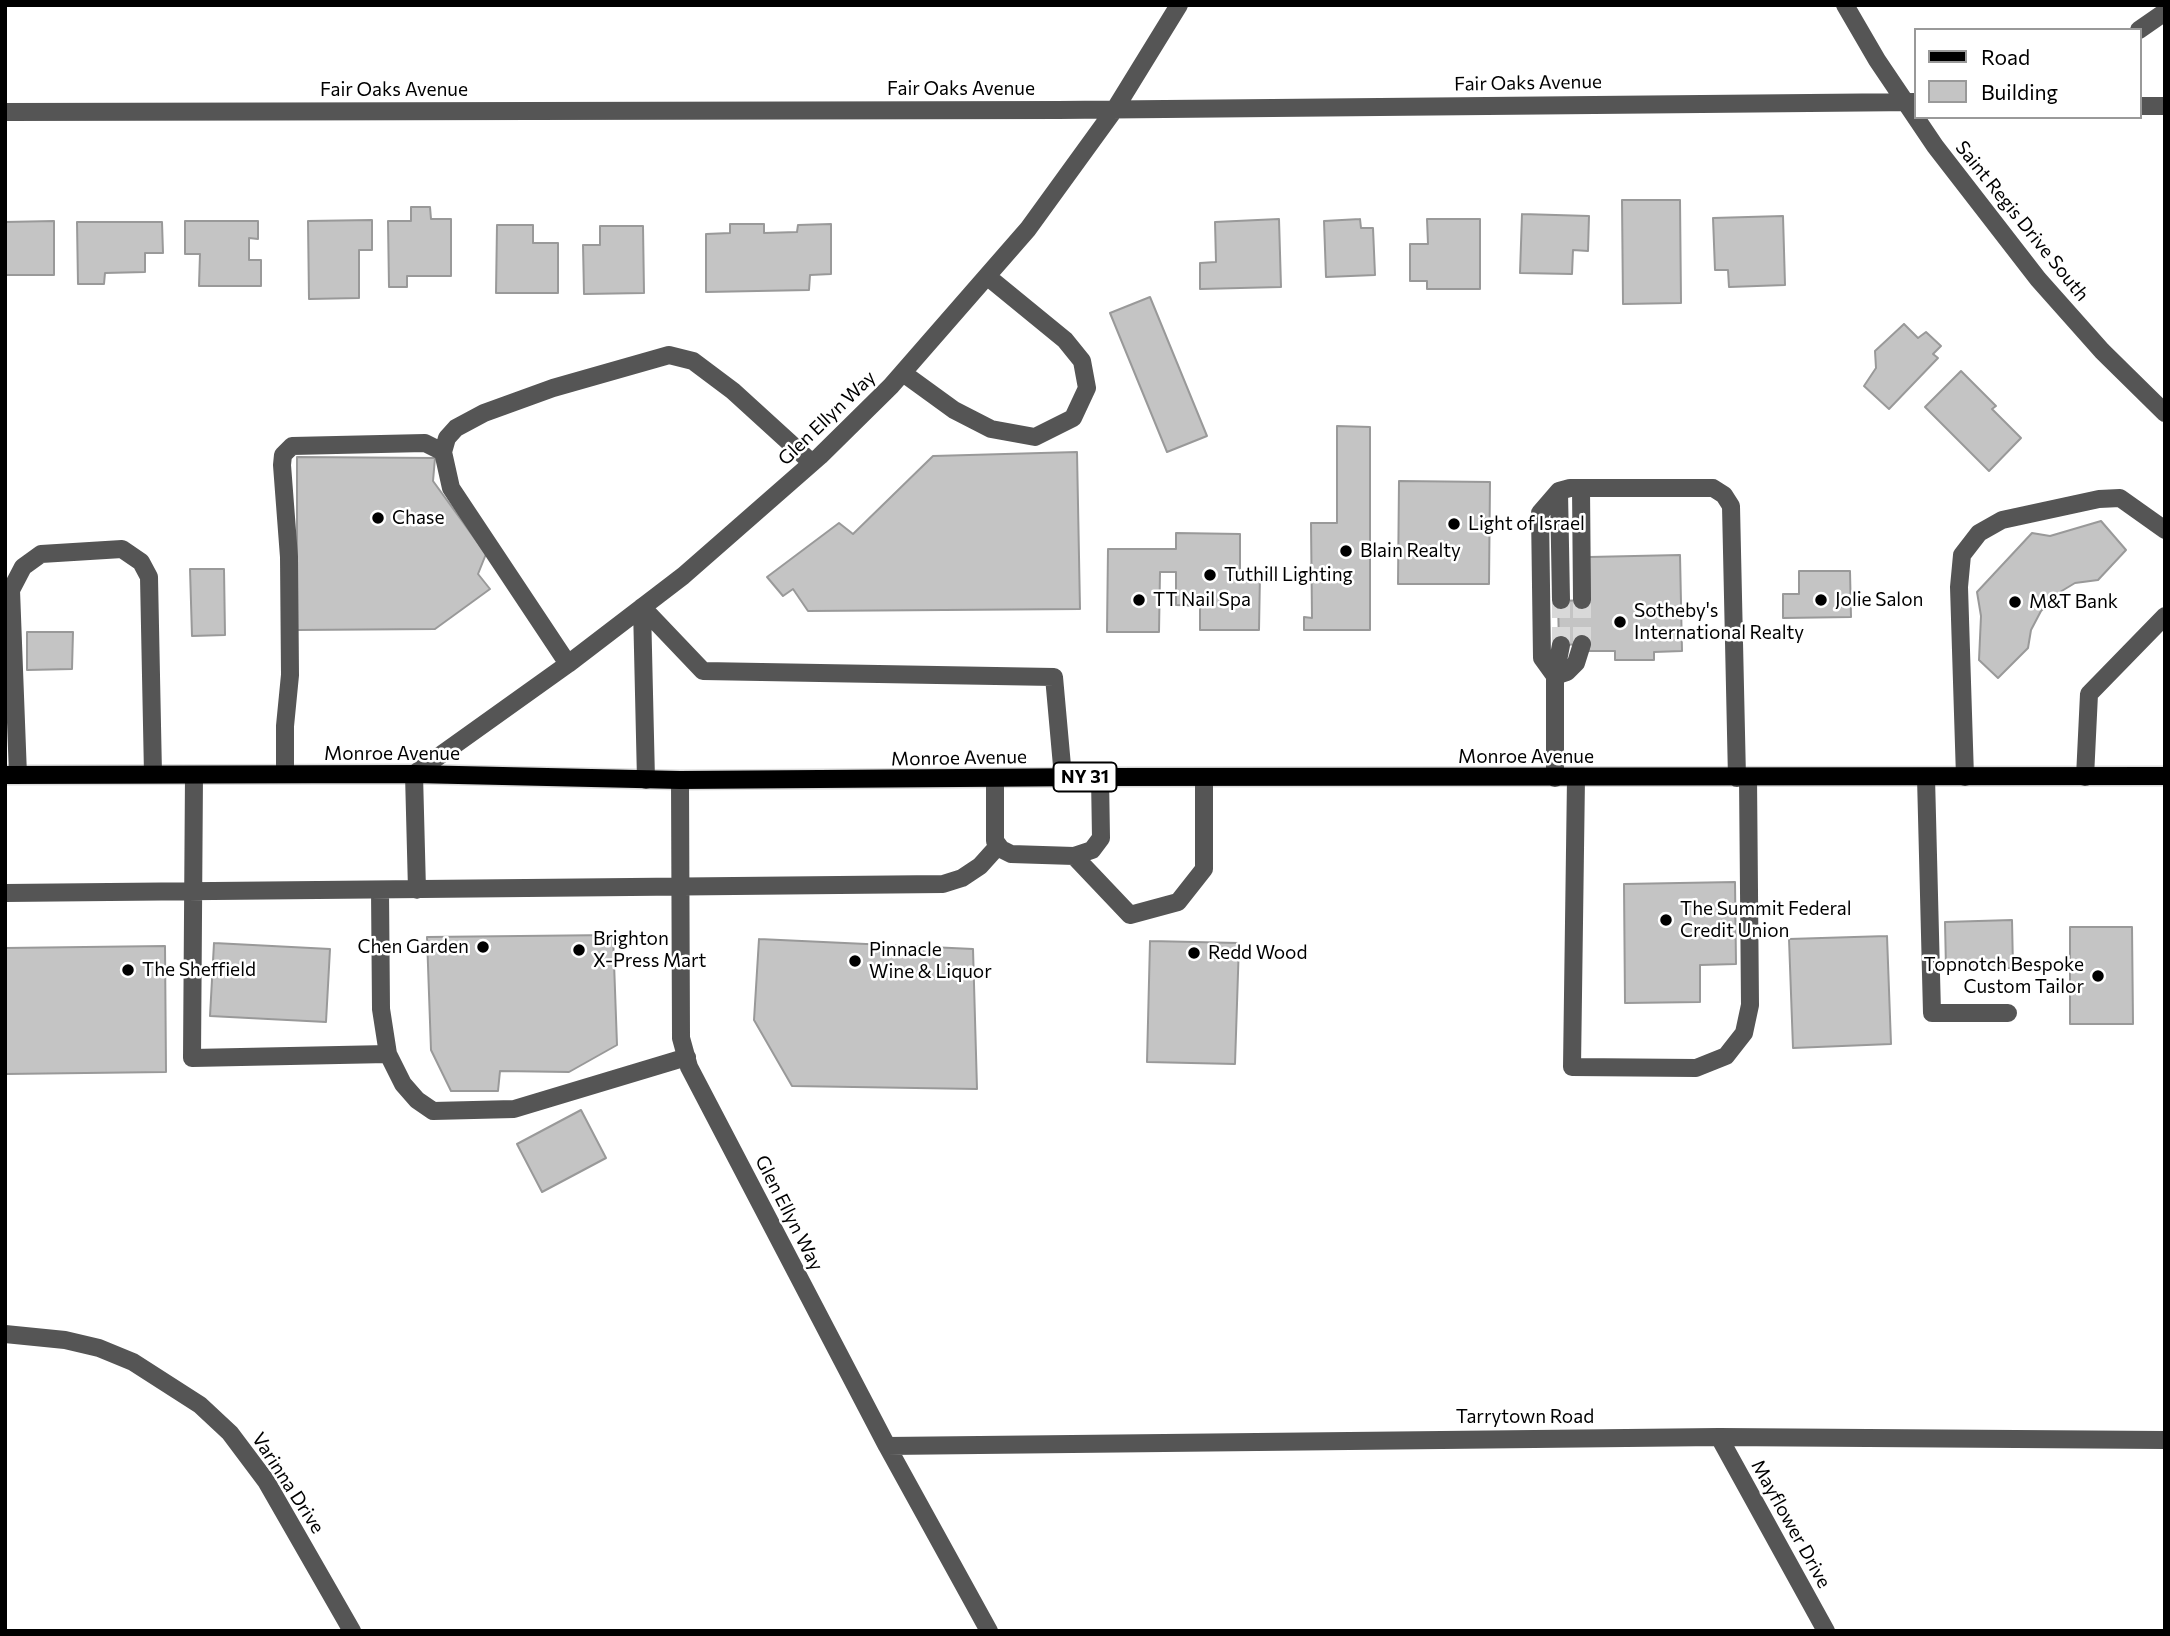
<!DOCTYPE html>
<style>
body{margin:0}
#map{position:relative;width:2170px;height:1636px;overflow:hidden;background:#fff;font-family:Commissioner,sans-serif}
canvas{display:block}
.frame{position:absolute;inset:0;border:7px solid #000;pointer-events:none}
.legend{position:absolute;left:1914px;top:28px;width:228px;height:91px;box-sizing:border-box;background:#fff;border:2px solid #999;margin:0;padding:9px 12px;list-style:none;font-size:21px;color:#000}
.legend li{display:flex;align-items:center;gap:14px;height:35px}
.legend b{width:35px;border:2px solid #999}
</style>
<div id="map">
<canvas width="2170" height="1636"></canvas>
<div class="frame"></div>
<ul class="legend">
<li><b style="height:9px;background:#000"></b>Road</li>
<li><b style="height:19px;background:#c4c4c4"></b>Building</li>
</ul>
</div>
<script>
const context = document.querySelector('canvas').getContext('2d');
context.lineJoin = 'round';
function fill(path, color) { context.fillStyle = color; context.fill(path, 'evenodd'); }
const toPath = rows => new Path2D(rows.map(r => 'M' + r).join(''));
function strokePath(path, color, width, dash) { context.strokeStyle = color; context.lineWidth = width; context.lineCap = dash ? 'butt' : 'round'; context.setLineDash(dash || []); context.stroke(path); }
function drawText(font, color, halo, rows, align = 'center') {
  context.font = font + ' Commissioner,sans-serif'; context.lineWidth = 5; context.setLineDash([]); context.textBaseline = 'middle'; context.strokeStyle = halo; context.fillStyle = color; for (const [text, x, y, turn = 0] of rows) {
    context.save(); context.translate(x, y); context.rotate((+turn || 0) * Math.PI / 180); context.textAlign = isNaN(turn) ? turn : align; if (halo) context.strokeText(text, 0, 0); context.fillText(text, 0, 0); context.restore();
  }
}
const building = toPath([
 [1622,200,1680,200,1681,303,1623,304,1622,200],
 [411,207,430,207,431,219,451,219,451,276,407,276,407,287,389,287,388,221,411,221,411,207],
 [1522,214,1589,216,1588,251,1573,250,1572,274,1520,273,1522,214],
 [1783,216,1785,285,1729,287,1728,270,1715,270,1713,218,1783,216],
 [1279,219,1281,287,1200,289,1200,263,1216,262,1215,222,1279,219],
 [1360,219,1361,228,1373,228,1375,275,1326,277,1324,221,1360,219],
 [1427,219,1480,219,1480,289,1427,289,1427,281,1410,281,1410,244,1428,244,1427,219],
 [372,220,372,250,359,250,359,298,309,299,308,221,372,220],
 [54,221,54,275,5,275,5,222,54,221],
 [185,221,258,221,258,239,249,238,249,260,261,260,261,286,199,286,200,254,185,254,185,221],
 [77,222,162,222,163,253,145,253,145,272,105,273,104,284,78,284,77,222],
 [730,224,764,224,764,233,797,232,798,225,831,224,831,274,810,275,809,290,706,292,706,234,730,233,730,224],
 [497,225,533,225,533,243,558,243,558,293,496,293,497,225],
 [600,226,643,226,644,293,584,294,583,245,600,245,600,226],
 [1150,297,1207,436,1167,452,1110,313,1150,297],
 [1904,324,1918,338,1926,332,1941,346,1933,354,1938,358,1889,409,1864,386,1876,368,1875,351,1904,324],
 [1961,371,1996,406,1992,409,2021,438,1989,471,1925,407,1961,371],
 [1337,426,1370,427,1370,630,1304,630,1304,617,1312,618,1311,523,1337,523,1337,426],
 [1077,452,1080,609,808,611,793,589,783,596,767,577,839,523,853,534,933,456,1077,452],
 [297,457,435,458,433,481,486,554,478,574,490,589,435,629,297,630,297,457],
 [1399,481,1490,482,1489,584,1398,584,1399,481],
 [2101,521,2126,550,2098,580,2075,583,2060,592,2041,611,2031,630,2028,648,1998,678,1979,660,1981,616,1977,592,2032,533,2050,536,2101,521],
 [1176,533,1240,534,1240,573,1260,573,1259,630,1200,630,1200,606,1176,605,1176,572,1160,572,1159,632,1107,632,1108,549,1176,549,1176,533],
 [1680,555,1682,651,1654,652,1654,660,1615,660,1615,651,1589,651,1589,644,1559,645,1558,601,1590,600,1589,557,1680,555],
 [190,569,224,569,225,635,192,636,190,569],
 [1799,571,1850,571,1851,617,1783,618,1783,594,1799,594,1799,571],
 [27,632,73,632,72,669,27,670,27,632],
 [1735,882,1736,964,1700,965,1700,1002,1625,1003,1624,884,1735,882],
 [2012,920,2013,968,1946,969,1945,922,2012,920],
 [2070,927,2132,927,2133,1024,2070,1024,2070,927],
 [613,935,617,1045,569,1072,500,1071,498,1091,451,1091,431,1050,427,937,613,935],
 [1887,936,1891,1044,1793,1048,1789,939,1887,936],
 [759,939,973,949,977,1089,792,1086,754,1020,759,939],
 [1150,941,1239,943,1235,1064,1147,1062,1150,941],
 [214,943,330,949,326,1022,210,1016,214,943],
 [165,946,166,1072,5,1074,5,948,165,946],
 [581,1110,606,1158,542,1192,517,1144,581,1110]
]);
fill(building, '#c4c4c4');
strokePath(building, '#999', 2);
strokePath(toPath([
 [1561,600,1561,645],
 [1582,600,1582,644]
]), '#d9d9d9', 18, [18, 9]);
const major = toPath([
 [5,775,414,774,680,780,1100,777,2165,776]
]);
strokePath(major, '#dbdbdb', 21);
strokePath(toPath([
 [1845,5,1877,60,1935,146,2038,279,2102,351,2165,413],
 [2139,30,2165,12],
 [2140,106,2165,106],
 [5,112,1058,110,1916,102],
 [903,373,954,410,991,429,1035,437,1073,418,1087,388,1082,361,1065,340,988,277],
 [443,452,447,438,456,428,484,413,553,388,669,355,693,361,733,391,812,463],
 [1581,488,1582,600],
 [1559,491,1561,600],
 [642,607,703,671,1054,677,1063,777],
 [642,607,646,780],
 [1555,676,1567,672,1576,663,1582,644],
 [1555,676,1561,645],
 [285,774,285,726,290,675,289,557,282,465,283,455,292,446,425,443,443,452,451,488,568,664],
 [18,775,11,590,23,567,41,554,122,549,141,562,149,577,153,774],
 [194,775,192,1058,388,1054],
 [1926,777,1932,1013,2008,1013],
 [1965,777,1959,587,1962,555,1979,533,2002,520,2099,499,2120,498,2165,530],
 [2085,777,2089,694,2165,616],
 [1555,778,1555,676,1542,658,1540,513,1559,491,1570,488,1713,488,1724,495,1731,506,1737,778],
 [1576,778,1572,1067,1696,1068,1726,1056,1744,1033,1750,1005,1748,777],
 [680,780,681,1038,689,1067,887,1446,989,1631],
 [995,780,995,841,1001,849,1011,854,1074,856,1092,850,1101,838,1100,777],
 [1074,856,1130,915,1178,902,1204,869,1204,777],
 [380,890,381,1009,388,1054,403,1084,417,1100,433,1111,514,1109,687,1057],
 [417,890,414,774,568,664,683,576,820,456,891,386,1028,229,1115,109,1179,5],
 [5,893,943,884,962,878,980,866,998,846],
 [5,1334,65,1340,99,1348,133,1362,200,1405,230,1433,266,1481,352,1631],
 [1719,1437,1826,1631],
 [887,1446,1719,1437,2165,1440]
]), '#555', 18);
strokePath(major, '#000', 18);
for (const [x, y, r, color] of [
 [378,518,7,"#000"],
 [1454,524,7,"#000"],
 [1346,551,7,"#000"],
 [1210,575,7,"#000"],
 [1139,600,7,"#000"],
 [1821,600,7,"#000"],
 [2015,602,7,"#000"],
 [1620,622,7,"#000"],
 [1666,920,7,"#000"],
 [483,947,7,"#000"],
 [579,950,7,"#000"],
 [1194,953,7,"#000"],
 [855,961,7,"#000"],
 [128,970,7,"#000"],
 [2098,976,7,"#000"]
]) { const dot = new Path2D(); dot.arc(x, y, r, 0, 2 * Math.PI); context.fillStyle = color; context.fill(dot); strokePath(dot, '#fff', 2.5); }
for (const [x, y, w] of [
 [1085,777,63]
]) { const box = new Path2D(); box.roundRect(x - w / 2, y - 14.5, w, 29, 5); context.fillStyle = '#fff'; context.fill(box); strokePath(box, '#000', 2); }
drawText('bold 18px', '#000', null, [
 ["NY 31",1085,777]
]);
drawText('19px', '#000', '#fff', [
 ["Fair Oaks Avenue",1528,83,-1],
 ["Fair Oaks Avenue",961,89],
 ["Fair Oaks Avenue",394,90],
 ["Saint Regis Drive South",2022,221,51],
 ["Glen Ellyn Way",827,418,-44],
 ["Monroe Avenue",392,754],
 ["Monroe Avenue",1526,757],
 ["Monroe Avenue",959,758,-1],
 ["Glen Ellyn Way",789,1213,63],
 ["Tarrytown Road",1525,1417],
 ["Varinna Drive",288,1483,57],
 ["Mayflower Drive",1791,1524,61]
]);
drawText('19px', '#000', '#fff', [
 ["Chase",392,518],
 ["Light of Israel",1468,524],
 ["Blain Realty",1360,551],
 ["Tuthill Lighting",1224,575],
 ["TT Nail Spa",1153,600],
 ["Jolie Salon",1835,600],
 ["M&T Bank",2029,602],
 ["Sotheby's",1634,611],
 ["International Realty",1634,633],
 ["The Summit Federal",1680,909],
 ["Credit Union",1680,931],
 ["Brighton",593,939],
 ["X-Press Mart",593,961],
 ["Chen Garden",469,947,"right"],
 ["Pinnacle",869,950],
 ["Wine & Liquor",869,972],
 ["Redd Wood",1208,953],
 ["Topnotch Bespoke",2084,965,"right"],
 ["Custom Tailor",2084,987,"right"],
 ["The Sheffield",142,970]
], 'left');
</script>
